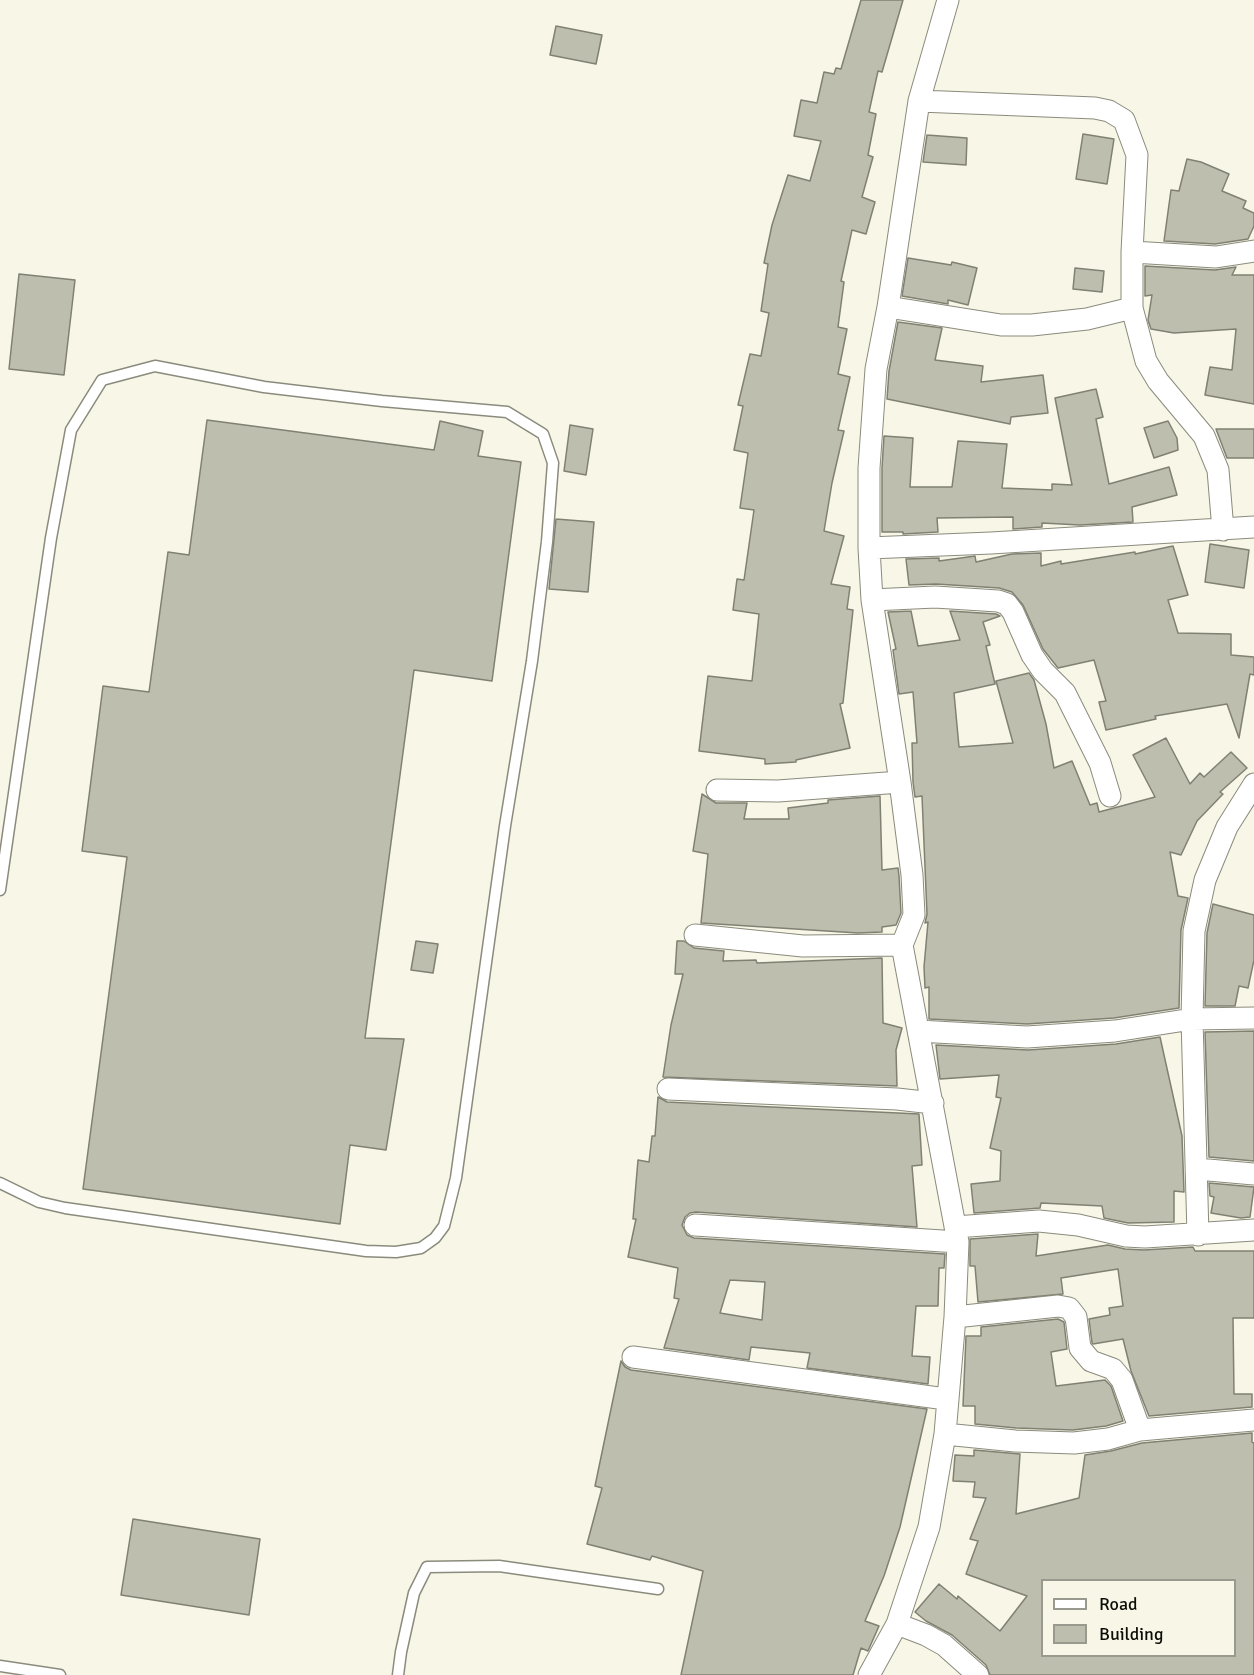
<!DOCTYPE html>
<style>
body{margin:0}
#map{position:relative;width:1254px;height:1675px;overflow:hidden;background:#f7f6e7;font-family:Signika,sans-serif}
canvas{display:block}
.legend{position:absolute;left:1041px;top:1579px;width:195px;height:78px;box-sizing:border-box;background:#f7f6e7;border:2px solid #99998e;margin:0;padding:8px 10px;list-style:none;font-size:18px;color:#0d0d08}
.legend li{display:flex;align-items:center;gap:12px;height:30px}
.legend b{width:30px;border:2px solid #99998e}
</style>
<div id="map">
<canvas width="1254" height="1675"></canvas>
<ul class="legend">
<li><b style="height:8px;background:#fff"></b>Road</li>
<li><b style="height:16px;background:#bebeaf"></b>Building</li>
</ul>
</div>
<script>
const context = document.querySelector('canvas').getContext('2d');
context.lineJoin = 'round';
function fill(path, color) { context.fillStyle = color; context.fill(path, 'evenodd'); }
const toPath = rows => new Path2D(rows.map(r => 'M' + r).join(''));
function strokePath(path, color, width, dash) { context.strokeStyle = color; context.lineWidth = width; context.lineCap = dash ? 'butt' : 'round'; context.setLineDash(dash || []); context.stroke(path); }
const building = toPath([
 [861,0,903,0,882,72,878,71,869,112,876,114,868,155,873,157,862,197,875,202,866,234,852,230,841,281,844,282,838,327,847,329,838,374,850,377,838,430,844,431,832,483,824,531,844,536,831,584,850,587,847,609,853,610,843,703,840,704,850,748,796,760,796,762,765,764,765,759,699,751,708,676,752,681,759,614,733,610,737,579,744,580,754,510,740,508,748,453,734,450,743,406,738,405,750,354,761,356,769,313,761,311,768,264,764,263,772,225,788,175,810,181,821,141,794,136,801,100,817,103,824,72,834,74,836,68,841,69,861,0],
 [556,26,602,35,596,64,550,55,556,26],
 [1083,134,1114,139,1107,184,1076,179,1083,134],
 [927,135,967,138,966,165,923,162,927,135],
 [1187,159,1201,162,1229,174,1222,191,1246,201,1243,208,1254,213,1254,226,1248,239,1215,244,1164,241,1171,190,1179,191,1187,159],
 [908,258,951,265,952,262,977,268,968,305,948,300,948,304,902,296,908,258],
 [1145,266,1215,270,1236,267,1232,275,1254,275,1254,404,1205,395,1210,367,1232,370,1236,329,1174,333,1151,329,1148,320,1152,295,1145,296,1145,266],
 [1075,268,1104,271,1102,292,1073,289,1075,268],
 [19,274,75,280,64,375,9,369,19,274],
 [898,322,942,328,935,360,983,366,981,382,1043,375,1048,413,1011,417,1010,424,887,399,889,371,898,322],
 [1096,389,1103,417,1096,419,1109,484,1169,467,1177,495,1132,507,1133,522,1080,525,1042,523,1042,527,1013,529,1013,517,937,518,938,532,903,534,903,532,882,532,882,468,884,436,913,438,910,487,952,487,958,441,1007,444,1002,488,1052,490,1052,484,1072,485,1055,398,1096,389],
 [207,420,434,450,440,421,483,431,478,456,521,462,492,681,414,670,365,1038,404,1039,386,1150,350,1145,340,1224,83,1189,127,857,82,851,103,686,149,692,168,552,189,555,207,420],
 [1168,421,1177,438,1178,450,1154,458,1144,428,1168,421],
 [570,425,593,429,586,475,564,471,570,425],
 [1216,429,1254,429,1254,458,1227,458,1216,429],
 [556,519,594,522,588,592,549,589,556,519],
 [1210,544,1249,550,1244,588,1205,582,1210,544],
 [1173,546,1188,595,1168,600,1178,633,1231,634,1231,655,1254,657,1254,675,1250,674,1239,738,1227,704,1155,716,1156,719,1106,730,1099,702,1106,701,1094,660,1058,668,1043,649,1023,605,1012,592,999,588,936,584,909,585,906,559,939,558,939,561,975,556,976,562,1012,554,1041,553,1041,566,1061,561,1061,564,1135,552,1135,554,1173,546],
 [911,611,918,646,960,640,950,611,996,614,1000,616,983,622,990,645,986,646,995,684,954,693,959,747,1013,743,996,681,1029,673,1034,680,1046,724,1054,768,1072,761,1090,805,1097,803,1099,812,1155,797,1133,755,1166,738,1190,784,1200,773,1204,777,1231,752,1247,768,1220,792,1223,794,1197,821,1181,855,1170,852,1178,896,1188,898,1181,930,1179,1008,1114,1018,1027,1024,929,1019,929,987,925,988,924,967,928,922,925,923,927,914,922,796,915,797,913,782,912,743,917,743,913,692,899,694,893,650,896,649,888,612,911,611],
 [702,794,716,803,747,803,744,819,789,819,788,808,828,803,828,800,880,796,882,870,898,868,899,876,901,913,896,925,882,927,882,932,858,933,701,923,708,854,693,851,702,794],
 [1213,904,1254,915,1254,960,1248,988,1239,986,1235,1006,1205,1006,1207,933,1213,904],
 [416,941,438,944,433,973,411,970,416,941],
 [677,941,684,941,694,948,724,951,723,961,756,960,757,963,882,958,883,1023,902,1028,896,1050,897,1086,663,1077,671,1025,683,974,675,974,677,941],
 [1254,1031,1254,1161,1209,1157,1205,1032,1254,1031],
 [1160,1037,1182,1136,1184,1192,1174,1191,1174,1222,1128,1223,1104,1218,1102,1206,1041,1203,1040,1208,974,1213,971,1184,1000,1181,1001,1151,990,1148,1001,1098,996,1097,999,1075,940,1079,936,1045,1028,1050,1116,1044,1160,1037],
 [658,1097,667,1102,919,1114,922,1165,912,1166,917,1227,696,1212,690,1213,685,1217,682,1225,687,1235,694,1238,945,1254,944,1268,939,1268,938,1306,916,1306,912,1356,930,1357,928,1384,807,1368,810,1353,751,1347,749,1360,664,1348,679,1299,674,1298,678,1268,628,1257,636,1219,633,1219,638,1160,649,1162,652,1136,655,1136,658,1097],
 [730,1280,765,1282,762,1320,720,1313,730,1280],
 [1209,1183,1254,1187,1250,1217,1241,1218,1211,1213,1214,1197,1210,1196,1209,1183],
 [1038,1234,1036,1256,1108,1245,1125,1249,1144,1250,1193,1247,1195,1251,1254,1251,1254,1318,1233,1318,1234,1394,1252,1394,1252,1407,1149,1416,1131,1371,1123,1339,1093,1344,1092,1343,1089,1319,1110,1315,1109,1308,1123,1306,1118,1269,1061,1278,1063,1294,978,1302,975,1266,970,1266,970,1239,1038,1234],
 [1058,1319,1064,1322,1067,1349,1051,1352,1056,1386,1105,1380,1111,1386,1123,1421,1106,1426,1073,1430,1016,1428,975,1424,975,1406,963,1406,966,1336,981,1336,981,1327,1058,1319],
 [621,1361,625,1367,631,1370,927,1409,900,1527,884,1576,865,1621,879,1626,868,1651,861,1648,853,1675,681,1675,703,1571,652,1556,650,1560,587,1544,602,1488,595,1486,621,1361],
 [1252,1433,1252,1442,1254,1443,1254,1675,990,1675,986,1665,952,1635,926,1621,915,1612,939,1584,957,1599,958,1596,1000,1631,1027,1596,966,1574,978,1541,970,1539,986,1498,973,1497,975,1482,953,1481,955,1455,974,1456,974,1450,1020,1454,1016,1514,1079,1498,1085,1455,1111,1451,1142,1443,1252,1433],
 [1042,1581,1234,1581,1234,1656,1042,1656,1042,1581],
 [133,1519,260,1539,249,1615,121,1595,133,1519]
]);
fill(building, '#bebeaf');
strokePath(building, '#818173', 1.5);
const lane = toPath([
 [0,890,51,538,71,430,102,380,155,366,264,387,382,401,507,412,543,434,553,463,547,542,532,661,505,826,456,1178,444,1226,435,1238,421,1248,396,1252,366,1251,65,1208,39,1202,0,1183],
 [0,1666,60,1675],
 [398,1675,401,1652,414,1593,427,1567,499,1566,658,1589]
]);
const street = toPath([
 [919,101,1095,108,1109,111,1124,120,1137,155,1132,252,1132,308,1146,361,1158,381,1204,436,1218,470,1223,530],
 [1132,252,1216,257,1254,251],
 [888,307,1001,325,1032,325,1087,319,1132,308],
 [869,548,991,543,1254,527],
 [872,600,935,597,998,601,1007,604,1013,612,1032,655,1043,671,1065,693,1100,763,1110,796],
 [717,790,778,791,900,782],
 [695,935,803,946,902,945],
 [918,1031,1027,1037,1115,1031,1192,1019,1254,1018],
 [668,1089,897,1099,933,1103],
 [1197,1169,1254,1174],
 [695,1225,958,1242],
 [955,1227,1039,1221,1078,1225,1126,1236,1145,1237,1254,1230],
 [1198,1235,1192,1019,1194,931,1205,880,1227,827,1254,784],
 [955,1317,1058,1306,1069,1308,1076,1317,1080,1348,1091,1361,1113,1369,1122,1380,1140,1430],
 [633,1357,946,1399],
 [945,1434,1015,1441,1074,1443,1108,1439,1140,1430,1254,1420],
 [897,1624,926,1635,944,1645,978,1675],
 [869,1675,897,1624,929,1527,945,1434,955,1317,958,1242,902,945,914,915,912,875,900,782,872,600,869,548,869,468,876,369,888,307,919,101,948,0]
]);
strokePath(lane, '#8b8b7d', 13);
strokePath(street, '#8b8b7d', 23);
strokePath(lane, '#fff', 10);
strokePath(street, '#fff', 21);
</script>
